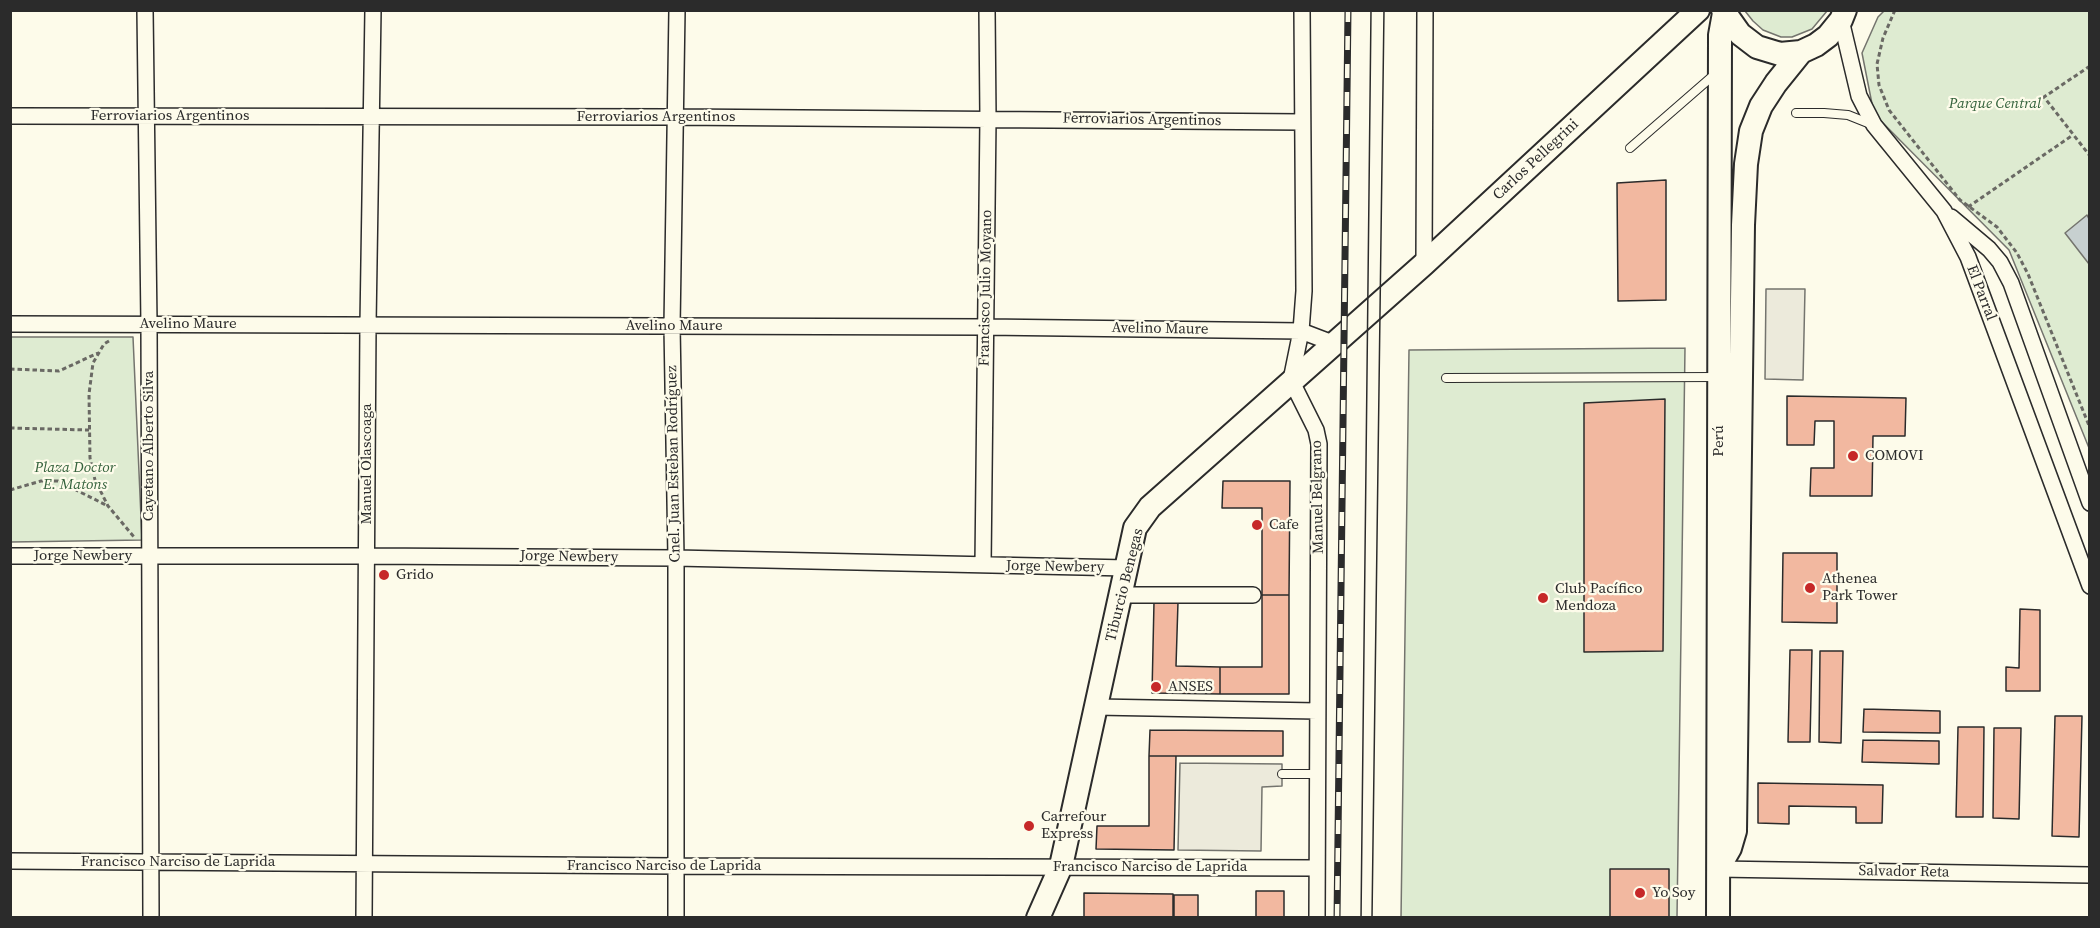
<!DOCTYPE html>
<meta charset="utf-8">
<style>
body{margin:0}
#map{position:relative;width:2100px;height:928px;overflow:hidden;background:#fdfbea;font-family:"Source Serif 4",serif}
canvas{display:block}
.frame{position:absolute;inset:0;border:12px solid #2b2b2b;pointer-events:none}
</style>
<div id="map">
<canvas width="2100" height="928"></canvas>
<div class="frame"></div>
</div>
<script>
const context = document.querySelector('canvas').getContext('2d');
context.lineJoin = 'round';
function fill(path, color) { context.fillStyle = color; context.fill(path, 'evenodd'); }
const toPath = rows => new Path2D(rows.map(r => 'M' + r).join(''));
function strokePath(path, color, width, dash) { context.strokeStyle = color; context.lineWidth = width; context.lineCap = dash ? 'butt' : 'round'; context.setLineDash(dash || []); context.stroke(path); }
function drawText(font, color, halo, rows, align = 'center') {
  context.font = font + ' "Source Serif 4",serif'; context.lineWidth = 4.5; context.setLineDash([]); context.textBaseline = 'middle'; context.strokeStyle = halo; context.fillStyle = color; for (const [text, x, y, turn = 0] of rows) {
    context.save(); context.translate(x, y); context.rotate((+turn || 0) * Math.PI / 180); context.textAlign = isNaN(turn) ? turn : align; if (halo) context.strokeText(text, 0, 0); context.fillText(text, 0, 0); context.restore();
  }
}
const green = toPath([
 [1745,11,1827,11,1812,29,1792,37,1781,37,1763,30,1753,21,1745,11],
 [1884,11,2089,11,2089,448,2009,250,1874,114,1862,53,1878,17,1884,11],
 [11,337,133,337,142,540,11,542,11,337],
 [1685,348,1677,917,1401,918,1409,350,1685,348]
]);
fill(green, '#deebd1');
strokePath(green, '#74746e', 1.5);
const parking = toPath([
 [1766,289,1805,289,1803,380,1765,379,1766,289],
 [1180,763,1282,764,1282,786,1262,787,1261,851,1178,850,1180,763]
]);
fill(parking, '#eceadb');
strokePath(parking, '#74746e', 1.5);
const water = toPath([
 [2087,215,2089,219,2089,264,2065,233,2087,215]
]);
fill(water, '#c7d0d0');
strokePath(water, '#74746e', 1.5);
const building = toPath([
 [1666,180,1666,300,1618,301,1617,183,1666,180],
 [1787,396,1906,398,1905,436,1873,436,1872,496,1810,496,1811,468,1834,468,1834,421,1815,421,1814,445,1787,445,1787,396],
 [1665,399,1663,651,1584,652,1584,403,1665,399],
 [1223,481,1290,481,1289,595,1262,595,1262,508,1222,508,1223,481],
 [1783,553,1837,553,1837,623,1782,622,1783,553],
 [1262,595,1289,595,1289,694,1220,694,1220,667,1262,667,1262,595],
 [1154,602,1178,602,1176,666,1220,667,1220,694,1152,693,1154,602],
 [2020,609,2040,610,2040,691,2006,691,2006,667,2019,668,2020,609],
 [1790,650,1812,650,1810,742,1788,742,1790,650],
 [1820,651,1843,651,1841,743,1819,742,1820,651],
 [1864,709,1940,711,1940,733,1863,732,1864,709],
 [2055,716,2082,716,2079,837,2052,836,2055,716],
 [1958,727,1984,727,1983,817,1956,817,1958,727],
 [1994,728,2021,728,2019,819,1993,818,1994,728],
 [1150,730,1283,731,1283,756,1149,756,1150,730],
 [1863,740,1939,741,1939,764,1862,762,1863,740],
 [1149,756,1176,756,1174,850,1096,849,1097,826,1149,826,1149,756],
 [1758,783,1883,785,1882,823,1856,823,1856,807,1789,806,1789,824,1758,823,1758,783],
 [1610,869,1669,869,1669,918,1610,918,1610,869],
 [1256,891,1284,891,1284,918,1256,918,1256,891],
 [1084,893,1173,894,1173,918,1084,918,1084,893],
 [1174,895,1198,895,1198,918,1174,918,1174,895]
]);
fill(building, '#f2b8a0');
strokePath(building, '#2b2b2b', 1.5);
const lane = toPath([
 [1796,113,1824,113,1848,115,1873,125],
 [1630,148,1715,74],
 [1446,378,1718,377],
 [1282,774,1316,774]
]);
const street = toPath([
 [145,10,149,324,151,918],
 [1302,10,1304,291,1301,331,1291,380,1316,430,1319,444,1317,918],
 [1841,20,1859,96,1874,125,1944,211,1968,257,2090,586],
 [10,116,675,117,1302,122],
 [1951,217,1989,249,2000,262,2011,283,2090,503],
 [1424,264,1425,10],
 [10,324,986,327,1301,331,1335,344],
 [10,556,366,556,676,558,1127,568],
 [983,565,988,118,987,10],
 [1121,595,1253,595],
 [1096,707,1317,711],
 [10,861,676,866,1317,868],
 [1718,869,2090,875],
 [364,918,368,324,373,10],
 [676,918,676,558,672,326,677,10]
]);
const secondary = toPath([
 [1723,10,1740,34,1757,47,1780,54,1801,52,1816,45,1828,36,1841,20,1845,10],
 [1722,862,1730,848,1735,831,1743,225,1746,164,1751,131,1761,106,1776,83,1801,52],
 [1038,918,1061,866,1135,528,1150,507,1424,264,1698,10],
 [1718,918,1720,35,1724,13]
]);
strokePath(lane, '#2b2b2b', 10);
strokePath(street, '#2b2b2b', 18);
strokePath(secondary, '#2b2b2b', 26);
strokePath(toPath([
 [1895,10,1883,38,1877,64,1879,85,1889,110,1960,200,1997,227,2017,253,2028,274,2090,428],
 [2090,66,2044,97,2090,156],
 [1968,207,2073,135],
 [109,341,104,344,93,363,89,394,90,458,95,480,108,506,134,537],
 [10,369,59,371,98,353],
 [10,428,89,430],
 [10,490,41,481,58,481,106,505]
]), '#6a6964', 3, [4.5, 3]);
strokePath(lane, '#fdfbea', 8);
strokePath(street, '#fdfbea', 15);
strokePath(secondary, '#fdfbea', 22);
strokePath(toPath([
 [1361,918,1371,10],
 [1372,918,1384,10]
]), '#2b2b2b', 1.5);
const rail = toPath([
 [1337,918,1348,10]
]);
strokePath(rail, '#2b2b2b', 7);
strokePath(rail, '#fdfbea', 4.5, [14]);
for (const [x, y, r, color] of [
 [1853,456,6,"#c62828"],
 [1257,525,6,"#c62828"],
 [384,575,6,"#c62828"],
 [1810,588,6,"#c62828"],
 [1543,598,6,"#c62828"],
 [1156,687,6,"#c62828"],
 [1029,826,6,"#c62828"],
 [1640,893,6,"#c62828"]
]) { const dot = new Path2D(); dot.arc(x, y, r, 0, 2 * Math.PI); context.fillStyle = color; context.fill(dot); strokePath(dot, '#fdfbea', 2); }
drawText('italic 15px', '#34623c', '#fdfbea', [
 ["Parque Central",1995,104],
 ["Plaza Doctor",75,468],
 ["E. Matons",75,485]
]);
drawText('15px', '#2b2b2b', '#fdfbea', [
 ["Ferroviarios Argentinos",170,116],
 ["Ferroviarios Argentinos",656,117],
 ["Ferroviarios Argentinos",1142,120,1],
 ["Carlos Pellegrini",1536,160,-43],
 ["Francisco Julio Moyano",986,288,-89],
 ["El Parral",1981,293,69],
 ["Avelino Maure",188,324],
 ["Avelino Maure",674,326],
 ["Avelino Maure",1160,329,1],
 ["Perú",1719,441,-90],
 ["Cayetano Alberto Silva",149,446,-90],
 ["Manuel Olascoaga",367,464,-90],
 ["Cnel. Juan Esteban Rodríguez",674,464,-91],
 ["Manuel Belgrano",1318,497,-91],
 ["Jorge Newbery",83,556],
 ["Jorge Newbery",569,557,1],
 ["Jorge Newbery",1055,567,1],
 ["Tiburcio Benegas",1125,585,-76],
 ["Francisco Narciso de Laprida",178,862],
 ["Francisco Narciso de Laprida",664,866],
 ["Francisco Narciso de Laprida",1150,867],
 ["Salvador Reta",1904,872,1]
]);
drawText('15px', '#2b2b2b', '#fdfbea', [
 ["COMOVI",1865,456],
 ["Cafe",1269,525],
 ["Grido",396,575],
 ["Athenea",1822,579],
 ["Park Tower",1822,596],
 ["Club Pacífico",1555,589],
 ["Mendoza",1555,606],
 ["ANSES",1168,687],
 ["Carrefour",1041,817],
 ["Express",1041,834],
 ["Yo Soy",1652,893]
], 'left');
</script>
